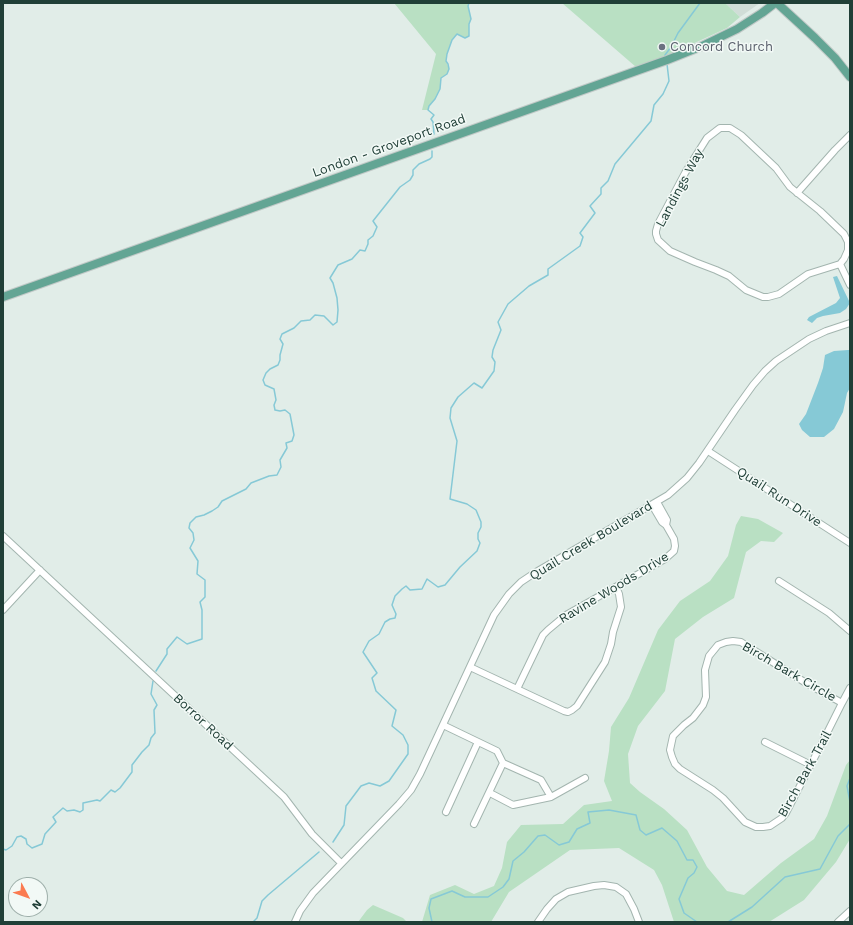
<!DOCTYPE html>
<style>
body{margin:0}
#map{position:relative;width:853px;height:925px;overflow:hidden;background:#e1ede8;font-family:"Work Sans",sans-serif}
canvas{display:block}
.frame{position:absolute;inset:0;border:4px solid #203f37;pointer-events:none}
.north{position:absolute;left:8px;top:877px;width:40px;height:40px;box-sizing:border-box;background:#f2f9f6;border:1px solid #9eafaa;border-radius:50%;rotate:131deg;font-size:11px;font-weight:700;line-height:16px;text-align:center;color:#203f37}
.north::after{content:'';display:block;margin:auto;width:14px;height:18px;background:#fb7b51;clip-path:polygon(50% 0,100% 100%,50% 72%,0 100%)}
</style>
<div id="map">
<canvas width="853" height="925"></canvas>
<div class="frame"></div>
<div class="north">N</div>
</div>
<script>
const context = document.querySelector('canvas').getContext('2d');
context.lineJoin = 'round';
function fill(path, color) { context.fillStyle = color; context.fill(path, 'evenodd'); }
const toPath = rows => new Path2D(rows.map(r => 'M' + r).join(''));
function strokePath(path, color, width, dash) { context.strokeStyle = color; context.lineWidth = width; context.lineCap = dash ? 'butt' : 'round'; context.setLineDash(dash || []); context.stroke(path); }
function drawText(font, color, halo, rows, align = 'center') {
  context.font = font + ' "Work Sans",sans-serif'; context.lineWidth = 3; context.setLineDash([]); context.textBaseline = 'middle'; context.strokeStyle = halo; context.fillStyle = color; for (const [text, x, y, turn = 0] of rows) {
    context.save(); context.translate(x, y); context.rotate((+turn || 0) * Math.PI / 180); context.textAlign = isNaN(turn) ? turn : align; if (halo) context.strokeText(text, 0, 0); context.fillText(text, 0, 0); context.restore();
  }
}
fill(toPath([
 [725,3,760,3,740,17]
]), '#d0ddd7');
fill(toPath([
 [394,3,469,3,468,6,471,19,469,24,469,36,465,38,457,34,452,40,447,54,446,61,449,69,447,74,441,78,440,89,435,99,429,106,428,110,422,110,436,54],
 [562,3,725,3,740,17,727,28,673,53,636,67],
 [741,516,758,519,783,533,774,542,761,541,746,552,734,598,703,617,675,639,665,691,638,726,628,754,630,783,640,792,664,809,687,830,707,867,727,891,744,895,781,863,814,839,827,816,846,765,850,760,850,839,836,862,804,900,769,922,674,922,662,885,654,870,619,848,570,850,509,892,491,922,422,922,430,895,455,885,474,894,494,886,502,868,507,842,521,825,563,824,584,805,612,801,604,781,609,751,611,727,629,698,658,630,680,601,710,581,728,556,736,525],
 [373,905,403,918,407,922,358,922,367,910]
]), '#b9e0c3');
fill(toPath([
 [837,276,850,303,846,309,840,313,823,316,817,318,812,323,807,320,809,317,836,303,840,298,833,277],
 [848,350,850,350,850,388,847,393,843,412,834,429,824,437,810,437,802,430,799,424,806,414,818,383,823,368,825,355,834,351]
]), '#86c9d6');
strokePath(toPath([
 [666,58,665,55,671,47,678,33,700,3],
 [434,134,433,122,431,119,434,115,428,110,429,106,435,99,440,89,441,78,447,74,449,69,448,64,446,61,447,54,452,40,457,34,465,38,469,36,469,24,471,19,468,6,469,3],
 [156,671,167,654,167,649,177,637,187,644,202,639,202,610,200,602,205,597,205,580,197,574,198,561,190,548,194,540,193,533,189,528,190,523,196,517,204,515,212,511,218,507,222,501,246,489,251,483,269,476,277,475,281,467,280,460,287,448,286,443,292,441,294,435,290,414,285,410,280,411,275,410,274,405,276,400,274,389,265,385,263,380,266,373,270,369,278,365,280,360,280,355,283,344,280,339,282,334,294,328,301,321,310,320,315,315,324,316,333,325,337,322,338,310,337,298,333,283,330,278,338,265,352,259,360,250,365,251,368,244,368,240,373,236,377,227,373,221,400,187,410,180,413,175,413,170,419,164,430,159,432,157,432,151],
 [850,778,847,786,850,802],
 [333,842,344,825,346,806,361,786,369,783,380,786,389,781,408,754,408,745,403,735,392,726,396,710,376,691,372,678,377,673,363,652,369,641,379,634,385,622,390,619,395,618,396,614,392,605,395,596,402,589,406,586,410,590,422,589,427,579,438,587,445,585,460,567,477,551,480,543,478,539,478,533,481,527,481,522,476,510,467,504,450,499,457,441,450,418,451,408,458,397,474,383,482,388,494,371,495,362,492,357,493,350,501,330,498,322,508,304,529,286,548,275,548,269,580,246,583,237,580,233,595,213,590,206,601,194,601,188,608,181,615,164,651,121,654,105,663,94,669,81,667,64],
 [3,849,6,850,12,846,17,837,21,836,26,839,27,844,32,848,42,844,45,834,56,822,53,817,63,808,67,811,74,810,80,812,83,810,83,803,97,800,100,801,111,790,115,792,120,788,132,772,132,765,142,752,149,745,151,738,155,733,154,710,157,705,151,694,153,681],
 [253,922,257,918,262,901,268,895,319,852],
 [432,922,429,908,431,899,452,891,465,897,488,897,503,887,509,879,513,861,524,852,538,836,545,835,559,845,569,842,577,829,590,823,588,812,609,810,636,815,640,830,646,835,662,828,677,841,687,860,693,860,697,867,694,873,688,878,679,899,684,913,697,922],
 [728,922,752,907,785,877,820,869,838,836,850,824]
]), '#86c9d6', 1.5);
const minor = toPath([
 [797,193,835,150,850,135],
 [840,264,808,274,779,294,768,297,763,297,746,290,729,276,716,270,695,262,670,251,658,240,656,234,656,231,658,224,685,173,707,138,720,128,730,128,741,135,776,168,790,187,820,211,844,234,848,242,848,250,844,259,840,264,850,285],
 [708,451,850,543],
 [657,502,667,520,666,525],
 [3,536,284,797,312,834,341,863],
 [779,581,829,613,850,631],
 [3,610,40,570],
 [470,667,564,711,568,712,572,710,577,706,605,662,611,644,613,632,621,607,619,594,616,587],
 [517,689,543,635,548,630,566,615,665,559,674,551,675,546,674,539,666,525,662,522,652,505],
 [842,703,806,683,747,646,741,642,733,641,726,642,718,645,709,656,705,670,706,697,703,705,693,718,684,725,673,736,670,750,672,757,675,764,680,769,713,790,723,798,745,822,756,827,763,827,770,826,782,818,786,813,824,739,842,703,850,688],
 [443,725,497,751,503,763,541,780,551,797],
 [765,742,811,765],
 [490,793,513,805,551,797,585,778],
 [446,812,478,742],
 [474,824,503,763],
 [295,922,300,911,313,893,399,804,411,790,420,774,494,615,509,594,521,582,536,572,668,495,687,478,699,463,735,410,753,385,765,371,776,361,809,339,826,331,850,323],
 [538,922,547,909,556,899,568,892,594,886,604,885,616,887,626,894,634,909,639,922],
 [838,922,850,911]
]);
const major = toPath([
 [777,3,815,38,835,58,850,77],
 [3,297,667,60,702,46,737,29,762,13,775,3]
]);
strokePath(minor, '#a3b5af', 8);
strokePath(major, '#c1c9c7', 10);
strokePath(minor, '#fff', 6);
strokePath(major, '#63a594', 8);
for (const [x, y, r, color] of [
 [662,47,4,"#6b7280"]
]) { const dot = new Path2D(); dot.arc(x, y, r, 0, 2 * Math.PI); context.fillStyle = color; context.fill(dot); strokePath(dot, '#f2f9f6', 1.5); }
drawText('13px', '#5b616d', '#f2f9f6', [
 ["Concord Church",670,47]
], 'left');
drawText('13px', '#203f37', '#f2f9f6', [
 ["London - Groveport Road",389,146,-20],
 ["Landings Way",680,188,-62],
 ["Quail Run Drive",779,497,33],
 ["Quail Creek Boulevard",591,541,-31],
 ["Ravine Woods Drive",614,588,-31],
 ["Birch Bark Circle",789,672,30],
 ["Borror Road",203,722,43],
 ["Birch Bark Trail",805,774,-61]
]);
</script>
